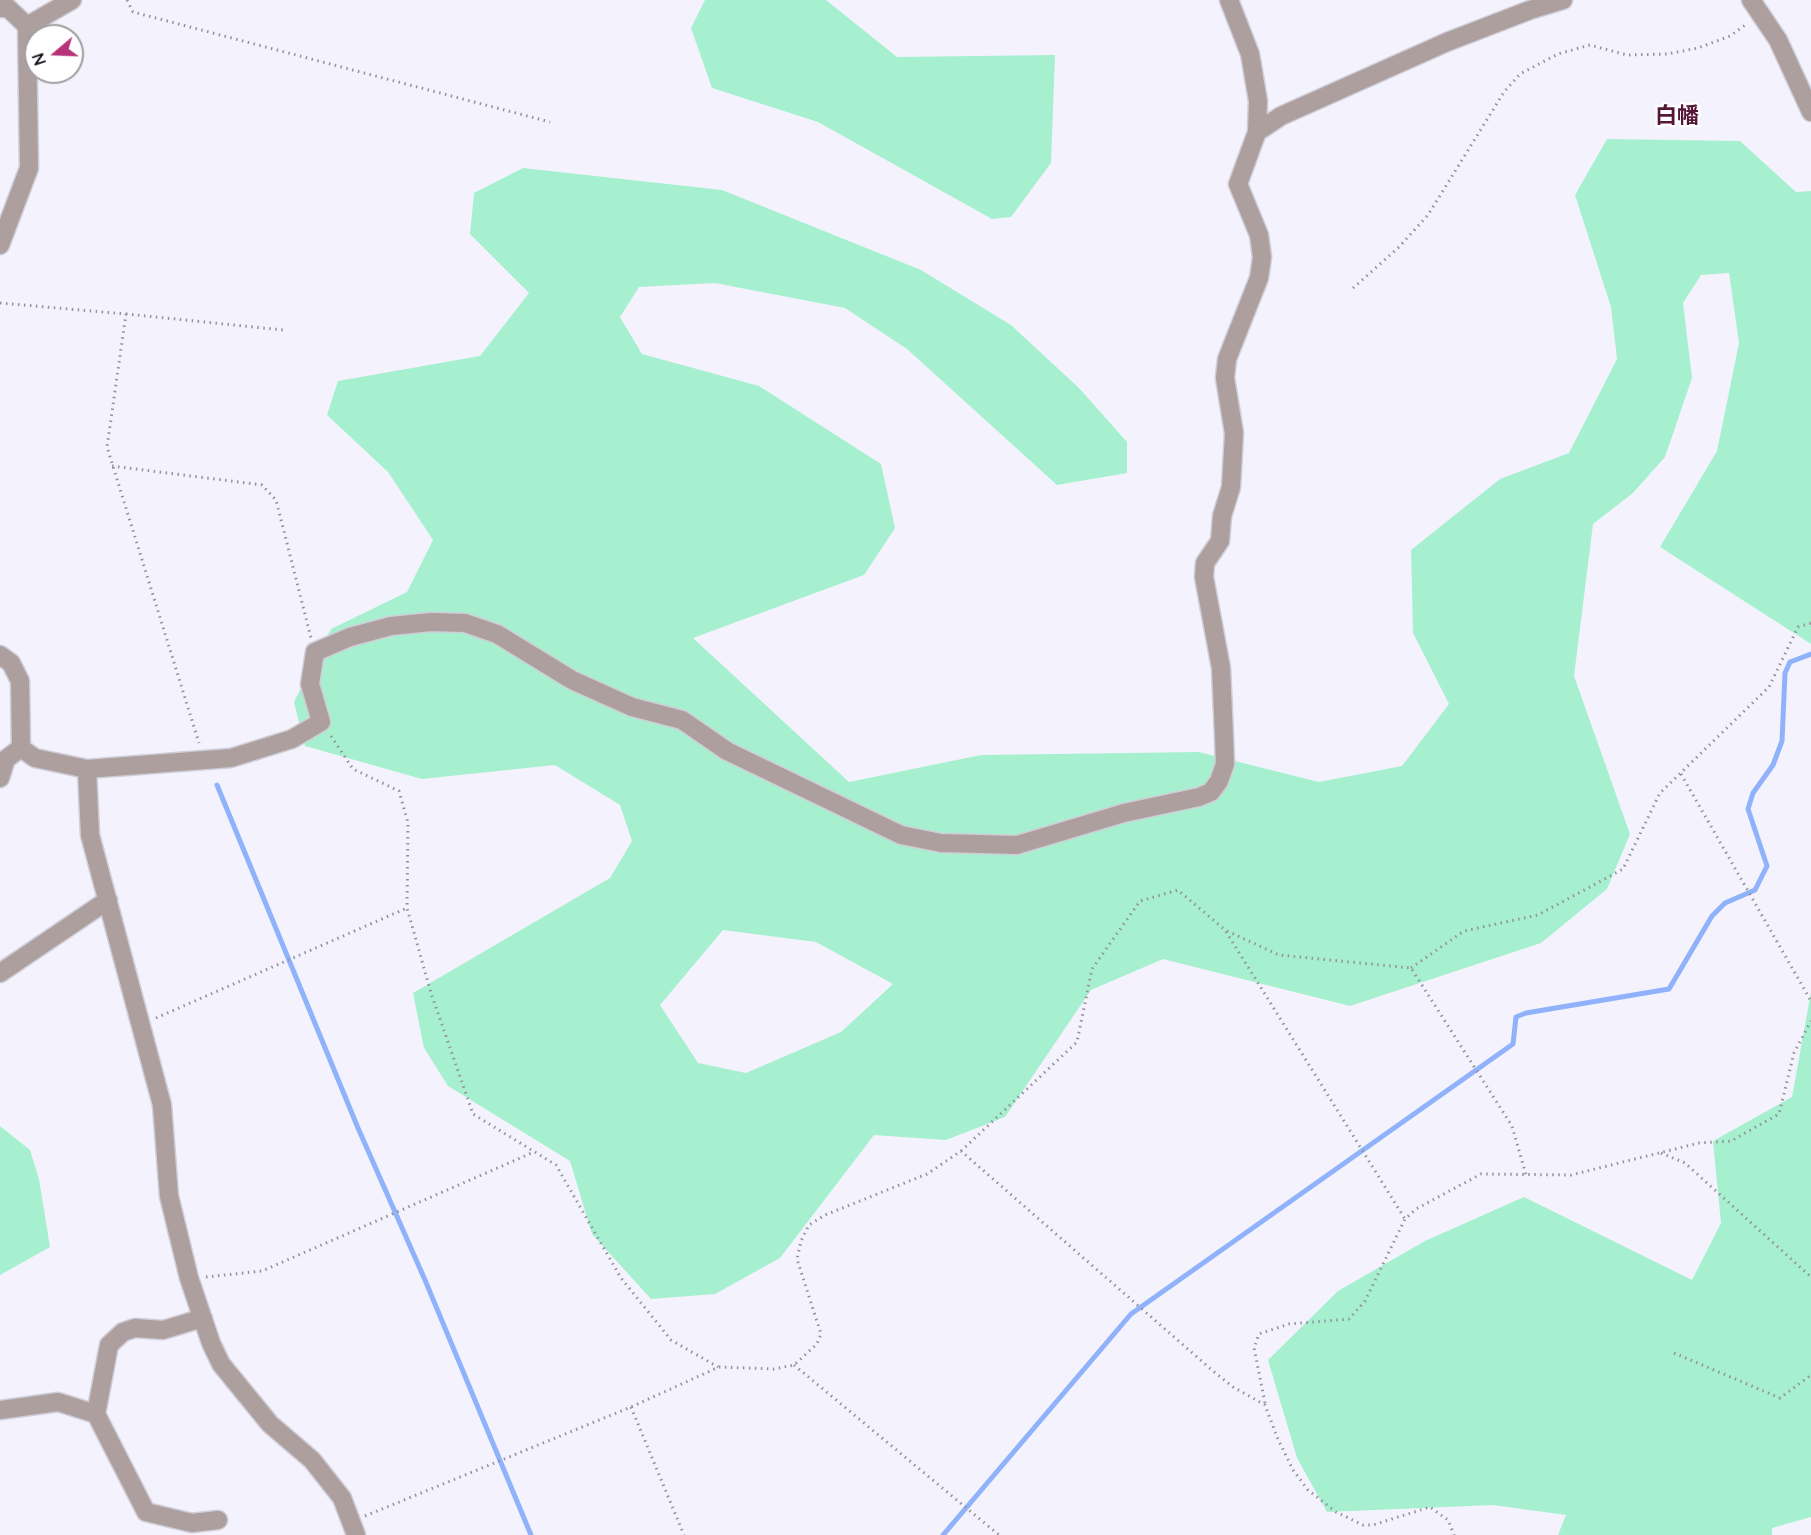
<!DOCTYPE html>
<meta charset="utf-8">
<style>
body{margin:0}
#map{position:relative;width:1811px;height:1535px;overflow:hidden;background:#f4f3fd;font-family:Quicksand,sans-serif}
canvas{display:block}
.north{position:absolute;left:24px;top:24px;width:60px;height:60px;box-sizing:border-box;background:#fff;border:2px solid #9f9fa2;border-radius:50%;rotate:251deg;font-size:16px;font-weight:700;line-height:24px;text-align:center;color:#0f0e16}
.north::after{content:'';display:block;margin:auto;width:21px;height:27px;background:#b73379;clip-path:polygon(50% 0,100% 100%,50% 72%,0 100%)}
</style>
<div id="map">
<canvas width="1811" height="1535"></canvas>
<div class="north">N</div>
</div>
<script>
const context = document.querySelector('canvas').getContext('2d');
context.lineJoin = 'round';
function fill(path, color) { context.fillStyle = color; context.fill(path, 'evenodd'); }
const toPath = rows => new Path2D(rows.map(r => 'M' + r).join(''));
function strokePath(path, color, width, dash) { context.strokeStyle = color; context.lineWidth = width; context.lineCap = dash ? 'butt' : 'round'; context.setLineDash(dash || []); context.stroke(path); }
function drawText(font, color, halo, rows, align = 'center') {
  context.font = font + ' Quicksand,"Noto Sans JP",sans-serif'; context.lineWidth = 4.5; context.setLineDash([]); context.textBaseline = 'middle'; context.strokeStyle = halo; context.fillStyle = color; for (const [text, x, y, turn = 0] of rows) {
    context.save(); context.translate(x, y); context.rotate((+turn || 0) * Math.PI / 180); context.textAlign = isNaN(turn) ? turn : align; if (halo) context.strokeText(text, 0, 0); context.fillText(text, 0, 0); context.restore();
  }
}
fill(toPath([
 [705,0,826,0,897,57,1055,55,1051,163,1011,217,992,219,818,122,712,88,691,28],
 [1607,139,1740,141,1796,192,1811,191,1811,644,1660,547,1717,451,1739,343,1729,273,1701,275,1683,303,1692,378,1665,457,1633,493,1593,524,1574,676,1630,834,1607,889,1541,943,1350,1006,1163,959,1091,990,1005,1117,946,1140,874,1135,780,1258,715,1294,651,1299,592,1234,570,1161,448,1086,424,1048,413,993,610,878,632,841,620,805,555,765,422,779,305,746,294,702,331,629,407,592,433,540,388,472,327,415,338,381,480,356,529,293,470,234,474,193,523,168,722,190,921,270,1011,325,1079,388,1127,442,1127,473,1057,485,907,349,845,308,715,283,639,287,620,317,642,354,759,386,881,464,895,528,864,575,693,638,849,782,981,755,1199,752,1319,782,1402,766,1449,704,1413,633,1411,550,1500,479,1569,453,1617,359,1611,307,1575,195],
 [723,930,816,942,893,984,841,1032,746,1073,698,1063,660,1005],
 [1811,992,1811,1517,1772,1528,1772,1535,1558,1535,1566,1515,1493,1505,1327,1512,1297,1458,1268,1360,1338,1291,1425,1241,1524,1197,1692,1280,1721,1223,1713,1141,1792,1097],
 [0,1126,30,1150,39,1179,50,1247,0,1275]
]), '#a6f0cf');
strokePath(toPath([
 [217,785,358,1128,425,1280,531,1535],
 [943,1535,1131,1314,1513,1044,1516,1017,1526,1013,1669,989,1712,916,1725,903,1755,890,1767,866,1748,809,1753,793,1773,765,1782,741,1785,673,1790,662,1811,654]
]), '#90b2fb', 5);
const minor = toPath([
 [1229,0,1250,54,1258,101,1257,132],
 [1751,0,1778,40,1811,112],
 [0,8,8,8,27,26,29,168,0,245],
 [27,26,72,0],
 [0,655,11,663,20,681,21,748],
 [21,748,35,758,87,769,231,758,292,739,321,722,310,684,315,652,350,637,391,626,431,622,465,623,497,634,572,680,632,707,682,720,727,751,901,835,941,843,1017,845,1124,813,1199,797,1211,792,1219,781,1225,764,1224,736,1221,668,1204,577,1205,563,1220,541,1222,516,1231,487,1234,433,1225,378,1227,359,1259,278,1262,257,1259,235,1238,184,1257,132,1281,116,1447,42,1530,10,1563,0],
 [87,769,90,835,162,1105,169,1196,189,1278,211,1343,221,1364,270,1424,312,1460,342,1498,356,1535],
 [0,778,6,759,21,748],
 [0,973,108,900],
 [0,1410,58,1402,96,1414,109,1345,123,1332,135,1328,163,1330,203,1318],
 [96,1414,146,1512,192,1523,218,1520]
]);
strokePath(minor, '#cfced8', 21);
strokePath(toPath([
 [127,0,133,12,550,122],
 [1353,288,1398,248,1428,215,1504,92,1520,74,1558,54,1590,45,1627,55,1667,54,1698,48,1730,36,1748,23],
 [0,303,126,314,107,447,199,743],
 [126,314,283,330],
 [112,466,262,485,276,500,311,638],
 [331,736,353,769,399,791,408,823,407,908,431,993,473,1114,556,1165,621,1278,671,1340,718,1367],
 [1681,774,1811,1001],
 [1227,931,1279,955,1411,968,1512,1126,1526,1175],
 [1411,968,1464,931,1538,915,1623,869,1660,793,1769,687,1798,627,1811,623],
 [156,1018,407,908],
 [961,1151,1077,1042,1092,969,1140,901,1178,890,1225,930,1405,1219],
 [1661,1153,1685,1163,1811,1277],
 [206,1277,262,1271,534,1152],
 [1674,1353,1780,1398,1811,1375],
 [794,1365,999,1535],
 [1265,1403,1254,1348,1259,1334,1289,1324,1349,1319,1365,1301,1405,1219,1416,1209,1481,1174,1571,1175,1699,1143,1731,1141,1779,1114,1794,1053,1811,1021],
 [631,1407,684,1535],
 [365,1516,631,1407,719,1367,774,1369,794,1365,817,1344,821,1334,797,1259,801,1241,809,1225,825,1215,927,1174,961,1151,1213,1371,1233,1387,1265,1405,1277,1437,1293,1470,1308,1490,1336,1512,1363,1525,1373,1525,1430,1507,1448,1520,1454,1535]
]), '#93929c', 3, [1.5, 4.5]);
strokePath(minor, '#ac9f9e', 18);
drawText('bold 22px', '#561637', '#fff', [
 ["白幡",1677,116]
]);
</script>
